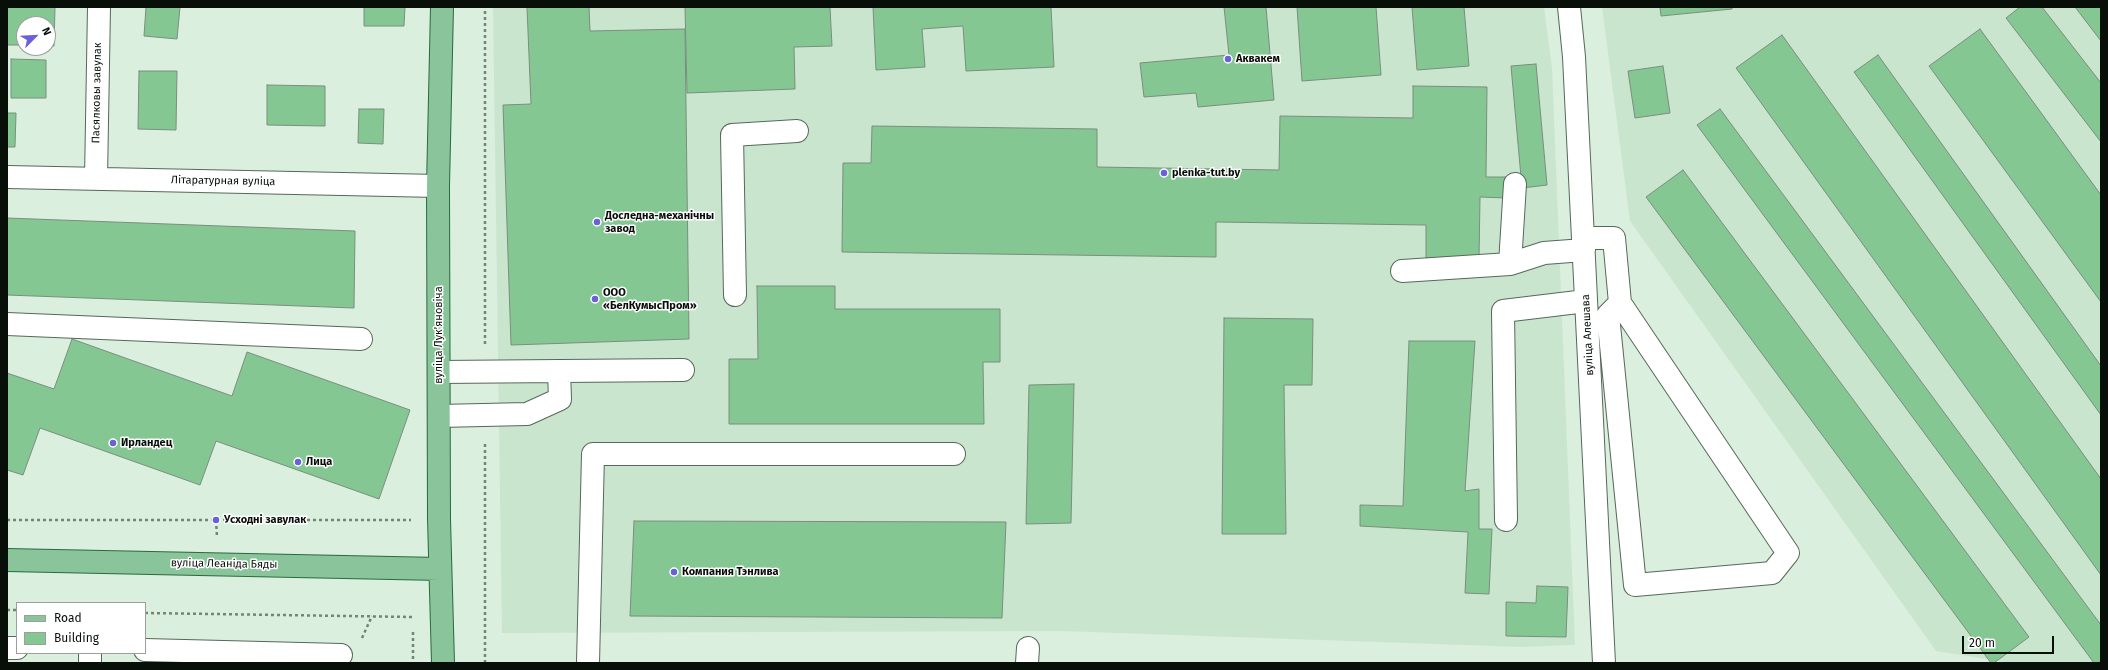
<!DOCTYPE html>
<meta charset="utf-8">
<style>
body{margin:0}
#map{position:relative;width:2108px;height:670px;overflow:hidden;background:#daefdd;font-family:"Fira Sans",sans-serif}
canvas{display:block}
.frame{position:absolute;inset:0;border:8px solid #080f09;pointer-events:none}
.legend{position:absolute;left:16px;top:602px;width:130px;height:52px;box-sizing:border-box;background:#fff;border:1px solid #9c9f9d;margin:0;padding:5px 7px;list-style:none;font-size:12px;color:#080f09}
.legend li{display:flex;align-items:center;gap:8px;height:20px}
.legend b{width:20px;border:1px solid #9c9f9d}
.north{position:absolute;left:16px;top:16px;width:40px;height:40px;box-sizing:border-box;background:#fff;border:1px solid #9c9f9d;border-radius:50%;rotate:66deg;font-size:11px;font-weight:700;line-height:16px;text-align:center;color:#080f09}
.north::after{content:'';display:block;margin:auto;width:14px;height:18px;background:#6960da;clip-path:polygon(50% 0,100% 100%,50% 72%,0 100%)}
.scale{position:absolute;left:1962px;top:636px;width:92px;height:18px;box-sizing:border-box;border:2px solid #080f09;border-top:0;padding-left:5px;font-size:12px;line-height:14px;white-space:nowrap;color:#080f09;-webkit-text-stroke:3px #fff;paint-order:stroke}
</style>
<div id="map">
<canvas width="2108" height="670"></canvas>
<div class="frame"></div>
<ul class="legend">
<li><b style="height:5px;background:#89c49b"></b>Road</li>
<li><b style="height:11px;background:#85c793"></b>Building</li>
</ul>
<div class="north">N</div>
<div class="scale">20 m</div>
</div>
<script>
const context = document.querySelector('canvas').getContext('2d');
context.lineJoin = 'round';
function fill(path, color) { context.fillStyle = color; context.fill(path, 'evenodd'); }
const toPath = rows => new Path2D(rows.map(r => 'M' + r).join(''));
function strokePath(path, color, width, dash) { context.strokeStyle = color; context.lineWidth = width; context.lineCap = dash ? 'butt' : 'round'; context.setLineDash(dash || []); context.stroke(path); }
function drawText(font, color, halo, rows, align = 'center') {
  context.font = font + ' "Fira Sans",sans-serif'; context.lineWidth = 3; context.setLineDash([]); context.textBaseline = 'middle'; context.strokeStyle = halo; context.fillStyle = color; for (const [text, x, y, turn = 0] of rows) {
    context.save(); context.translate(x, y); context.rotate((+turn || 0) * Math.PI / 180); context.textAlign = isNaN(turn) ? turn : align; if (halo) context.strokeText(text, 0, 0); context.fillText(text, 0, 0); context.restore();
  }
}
fill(toPath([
 [493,7,1544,7,1552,68,1575,645,1522,647,1061,631,502,633],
 [1602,7,2101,7,2101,663,2011,663,1936,651,1630,221]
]), '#cae5ce');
const building = toPath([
 [7,7,55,7,54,46,48,46,48,24,24,24,24,45,7,45,7,7],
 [146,7,180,7,177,39,144,36,146,7],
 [364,7,405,7,404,26,364,26,364,7],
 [527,7,589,7,590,31,685,29,689,339,511,345,503,105,531,104,527,7],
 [685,7,830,7,832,46,794,47,795,89,687,93,685,7],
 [873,7,1051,7,1054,67,966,71,963,26,922,29,925,67,876,70,873,7],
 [1224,7,1266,7,1274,100,1198,107,1196,93,1144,97,1140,63,1229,55,1224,7],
 [1297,7,1376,7,1381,75,1302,81,1297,7],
 [1412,7,1464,7,1469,66,1417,70,1412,7],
 [1660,7,1732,7,1732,9,1661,16,1660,7],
 [2020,7,2042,7,2101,83,2101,142,2006,18,2020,7],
 [2075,7,2101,7,2101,41,2075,7],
 [1980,29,2101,195,2101,302,1929,66,1980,29],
 [1782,35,2101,479,2101,575,1736,68,1782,35],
 [1878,55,2101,366,2101,415,1854,72,1878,55],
 [11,59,46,60,46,98,11,98,11,59],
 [1536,64,1547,185,1522,188,1511,66,1536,64],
 [1663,66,1670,113,1635,118,1628,71,1663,66],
 [139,71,177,71,176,130,138,129,139,71],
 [267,85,325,86,325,126,267,125,267,85],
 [1413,86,1487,87,1486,177,1506,177,1506,198,1480,197,1479,259,1426,258,1426,225,1216,222,1216,257,842,252,843,163,871,163,872,126,1097,129,1097,167,1279,170,1280,116,1413,118,1413,86],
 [359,109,384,109,383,144,358,143,359,109],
 [1720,109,2101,625,2101,661,2098,663,2094,663,1697,125,1720,109],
 [7,113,16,113,15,147,7,147,7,113],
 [1683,170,2029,637,1994,663,1991,663,1646,197,1683,170],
 [7,218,355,231,354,308,7,295,7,218],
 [757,286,835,286,835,309,1000,309,1000,362,983,362,984,424,729,424,729,359,758,359,757,286],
 [1224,318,1313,319,1312,385,1284,385,1286,534,1222,534,1224,318],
 [72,339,232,396,247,352,410,410,379,499,216,441,200,485,40,428,23,475,7,470,7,373,54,389,72,339],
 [1409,341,1475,341,1465,491,1479,489,1479,529,1492,529,1489,594,1465,593,1468,532,1360,526,1360,505,1403,506,1409,341],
 [1074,384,1071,523,1026,524,1029,385,1074,384],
 [634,521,1006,522,1002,618,630,616,634,521],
 [1537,586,1568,587,1566,637,1506,636,1506,602,1536,603,1537,586]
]);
fill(building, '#85c793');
strokePath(building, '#7b8e7e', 1);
const minor = toPath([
 [1569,7,1574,57,1604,663],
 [7,177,438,186],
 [96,179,99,7],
 [1583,238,1614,238,1620,303,1788,553,1772,573,1635,585,1608,315,1620,303],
 [1510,264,1515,184],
 [1402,271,1510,264,1544,253,1584,250],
 [735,295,732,135,797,131],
 [7,324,361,339],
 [439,372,683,370],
 [439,416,527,414,560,399,559,371],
 [1506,520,1503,311,1586,301],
 [7,648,17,648],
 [145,650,341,655],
 [90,663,90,653],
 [588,663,593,454,954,454],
 [1027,663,1028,648]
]);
const major = toPath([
 [442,7,438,186,439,519,443,663],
 [7,560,440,569]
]);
strokePath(minor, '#566859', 24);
strokePath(major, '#296b3c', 24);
strokePath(toPath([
 [485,344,485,7],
 [7,520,411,520],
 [216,520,217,537],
 [7,610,17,610],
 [145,613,413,617,413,619],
 [413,632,413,663],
 [362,638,372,616],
 [485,663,485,441]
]), '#768478', 2.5, [3, 3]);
strokePath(minor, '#fff', 22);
strokePath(major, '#89c49b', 22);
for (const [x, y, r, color] of [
 [1228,59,4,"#6960da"],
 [1164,173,4,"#6960da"],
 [597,222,4,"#6960da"],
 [595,299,4,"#6960da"],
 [113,443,4,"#6960da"],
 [298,462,4,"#6960da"],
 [216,520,4,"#6960da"],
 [674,572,4,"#6960da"]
]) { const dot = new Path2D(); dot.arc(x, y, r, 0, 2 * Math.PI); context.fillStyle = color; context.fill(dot); strokePath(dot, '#fff', 1.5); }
drawText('bold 11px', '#080f09', '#fff', [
 ["Аквакем",1236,59],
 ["plenka-tut.by",1172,173],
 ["Доследна-механічны",605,216],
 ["завод",605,229],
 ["ООО",603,293],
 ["«БелКумысПром»",603,306],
 ["Ирландец",121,443],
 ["Лица",306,462],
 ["Усходні завулак",224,520],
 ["Компания Тэнлива",682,572]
], 'left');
drawText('11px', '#080f09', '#fff', [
 ["Пасялковы завулак",97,93,-89],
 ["Літаратурная вуліца",223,181,1],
 ["вуліца Лукʼяновіча",439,335,-90],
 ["вуліца Алешава",1588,335,-93],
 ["вуліца Леаніда Бяды",224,564,1]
]);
</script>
